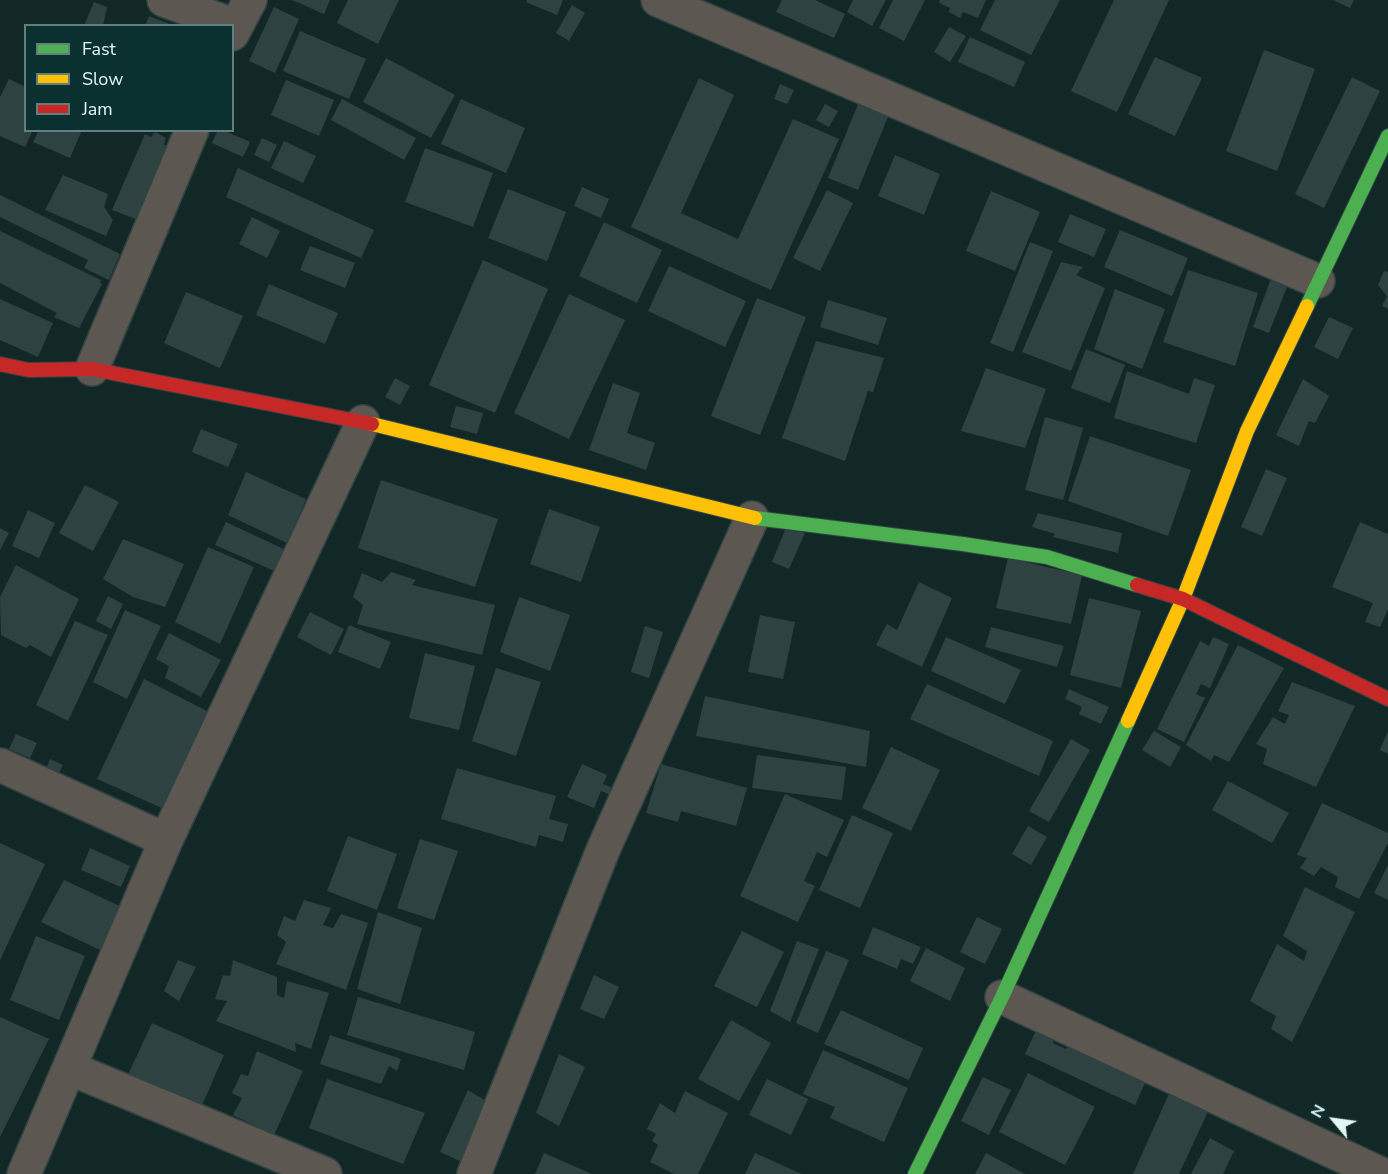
<!DOCTYPE html>
<style>
body{margin:0}
#map{position:relative;width:1388px;height:1174px;overflow:hidden;background:#122827;font-family:"Nunito Sans",sans-serif}
canvas{display:block}
.legend{position:absolute;left:24px;top:24px;width:210px;height:108px;box-sizing:border-box;background:#0a302f;border:2px solid #607f7e;margin:0;padding:8px 10px;list-style:none;font-size:18px;color:#e2f6f4}
.legend li{display:flex;align-items:center;gap:12px;height:30px}
.legend b{width:30px;border:2px solid #607f7e}
.north{position:absolute;left:1304px;top:1090px;width:60px;height:60px;-webkit-text-stroke:4px #0a302f;paint-order:stroke;rotate:299deg;font-size:16px;font-weight:700;line-height:24px;text-align:center;color:#e2f6f4}
.north::after{content:'';display:block;margin:auto;width:21px;height:27px;background:#e2f6f4;clip-path:polygon(50% 0,100% 100%,50% 72%,0 100%)}
</style>
<div id="map">
<canvas width="1388" height="1174"></canvas>
<ul class="legend">
<li><b style="height:8px;background:#4caf50"></b>Fast</li>
<li><b style="height:8px;background:#ffc107"></b>Slow</li>
<li><b style="height:8px;background:#c62828"></b>Jam</li>
</ul>
<div class="north">N</div>
</div>
<script>
const context = document.querySelector('canvas').getContext('2d');
context.lineJoin = 'round';
function fill(path, color) { context.fillStyle = color; context.fill(path, 'evenodd'); }
const toPath = rows => new Path2D(rows.map(r => 'M' + r).join(''));
function strokePath(path, color, width, dash) { context.strokeStyle = color; context.lineWidth = width; context.lineCap = dash ? 'butt' : 'round'; context.setLineDash(dash || []); context.stroke(path); }
fill(toPath([
 [292,0,330,0,324,14],
 [348,0,399,0,378,44,337,23],
 [527,0,563,0,557,15,526,2],
 [782,0,815,0,845,14,834,38,776,12],
 [853,0,886,0,872,26,847,12],
 [893,0,925,0,904,41,879,28],
 [940,0,986,0,978,18,963,12,960,18,949,12,950,8,939,3],
 [995,0,1060,0,1031,55,980,30],
 [1114,0,1169,0,1117,112,1071,91],
 [1333,0,1354,0,1350,8],
 [94,2,107,7,103,26,84,26],
 [572,5,585,13,569,41,556,33],
 [274,7,299,19,275,73,249,61],
 [149,16,172,25,172,26,145,26],
 [949,27,966,36,950,62,934,52],
 [300,31,366,59,349,99,283,71],
 [970,37,1025,62,1014,87,958,62],
 [1264,50,1315,69,1277,171,1226,151],
 [1155,57,1202,78,1175,136,1128,114],
 [386,58,455,95,431,138,363,102],
 [1352,77,1380,91,1324,208,1295,194],
 [699,78,734,95,681,213,738,239,793,119,839,139,771,290,631,227],
 [9,79,26,87,26,130,33,130,25,147,0,136,0,97],
 [286,80,334,100,319,136,271,115],
 [780,84,794,90,787,104,774,99],
 [862,94,892,107,858,190,828,178],
 [342,99,416,138,404,160,331,120],
 [461,99,525,128,506,173,441,144],
 [825,104,838,111,829,127,816,120],
 [39,130,82,130,70,158,33,142],
 [218,130,223,130,250,142,243,157,212,143],
 [155,132,166,138,164,145,170,146,138,220,112,210,145,134,151,137],
 [262,138,277,145,269,162,254,155],
 [284,141,316,156,303,183,271,168],
 [425,148,493,173,473,227,405,202],
 [895,155,940,174,924,215,878,196],
 [238,168,374,230,361,258,226,197],
 [63,175,108,194,104,207,113,220,106,236,45,210],
 [582,187,609,199,601,218,574,206],
 [508,189,566,212,547,261,488,238],
 [827,190,853,203,820,271,793,258],
 [991,191,1040,212,1015,271,966,251],
 [0,195,120,254,109,280,84,268,88,260,0,217],
 [1070,214,1106,229,1094,257,1058,242],
 [252,217,280,231,267,258,239,244],
 [604,222,662,250,637,303,579,276],
 [1120,230,1188,258,1172,296,1104,267],
 [0,231,101,280,100,283,102,284,79,328,54,317,57,313,0,283],
 [1030,242,1053,251,1013,352,990,343],
 [310,246,355,263,345,288,300,270],
 [483,260,548,289,495,413,429,385],
 [1061,262,1083,267,1076,275,1105,288,1071,371,1022,352],
 [669,266,746,301,725,347,648,311],
 [1275,268,1292,274,1269,333,1253,327],
 [1188,270,1258,293,1235,366,1163,342],
 [1384,271,1388,272,1388,309,1382,306,1387,296,1378,285],
 [269,284,338,313,325,344,256,315],
 [1115,289,1165,309,1142,369,1094,349],
 [186,292,243,316,220,368,164,343],
 [569,294,625,320,569,439,514,413],
 [757,298,806,317,760,435,711,416],
 [0,299,53,323,38,357,0,340],
 [828,300,887,318,878,345,820,327],
 [1329,317,1353,328,1338,359,1314,347],
 [816,341,884,358,873,392,868,391,845,461,782,438],
 [1086,349,1125,365,1110,403,1071,388],
 [986,368,1046,389,1025,448,961,431],
 [1127,371,1189,394,1194,378,1215,385,1196,443,1114,418],
 [395,378,410,386,400,405,385,397],
 [1303,379,1329,396,1315,423,1309,421,1299,446,1276,435],
 [613,383,640,393,627,433,655,443,646,470,589,450],
 [456,406,483,413,477,434,450,427],
 [1045,417,1083,428,1063,500,1025,490],
 [201,429,238,444,228,467,192,452],
 [1090,436,1191,470,1168,536,1068,501],
 [1266,469,1287,478,1262,536,1241,527],
 [246,472,306,499,287,543,228,515],
 [381,480,498,519,475,587,358,548],
 [85,485,119,502,93,551,59,533],
 [549,509,600,527,581,582,530,564],
 [28,510,55,523,39,558,12,546],
 [1038,513,1122,533,1118,553,1053,537,1055,534,1032,527],
 [226,522,288,551,279,573,215,545],
 [1360,522,1388,534,1388,609,1380,627,1365,622,1373,603,1332,587],
 [787,525,805,533,789,569,772,562],
 [0,528,9,533,0,550],
 [123,539,184,564,165,607,133,597,103,579],
 [208,547,254,567,220,644,175,622],
 [1008,558,1082,575,1071,624,996,608],
 [16,565,79,599,51,657,30,645,26,648,1,635,0,597],
 [391,572,416,580,412,585,495,605,482,655,357,624,363,605,353,597,362,573,382,582],
 [919,582,952,598,922,667,876,645,887,624,897,630],
 [108,596,123,604,111,629,96,621],
 [519,597,570,615,550,671,500,652],
 [1089,598,1141,611,1121,688,1070,675],
 [125,610,161,626,127,699,93,682],
 [310,612,344,629,331,655,297,637],
 [760,615,795,622,783,679,748,672],
 [75,621,108,635,68,721,36,705],
 [349,625,391,642,380,669,338,652],
 [645,626,663,632,649,678,631,672],
 [991,627,1064,646,1057,667,985,647],
 [169,633,221,660,201,697,165,678,169,666,156,659],
 [946,637,1021,670,1005,704,931,671],
 [1213,637,1229,644,1210,688,1201,684,1196,694,1205,698,1184,742,1157,729,1200,641,1209,646],
 [1238,645,1284,668,1229,762,1214,755,1211,761,1186,745],
 [425,653,475,666,459,730,409,718],
 [496,668,541,682,516,756,472,741],
 [144,679,209,712,164,809,97,779],
 [1292,682,1355,706,1316,787,1263,764,1267,749,1256,744,1273,717,1285,724,1289,715,1278,711],
 [927,684,1053,741,1039,776,910,719],
 [1069,689,1109,707,1101,724,1079,714,1082,707,1065,699],
 [705,696,870,731,866,767,696,736],
 [1154,731,1181,747,1170,767,1142,750],
 [1388,731,1388,754,1380,750],
 [16,734,37,743,30,758,9,749],
 [1071,739,1090,750,1049,822,1029,811],
 [891,747,940,770,911,831,862,808],
 [757,755,846,767,842,800,752,788],
 [50,759,63,765,58,775,46,769],
 [582,764,607,775,603,784,616,789,613,796,601,791,594,808,567,797],
 [661,764,747,788,736,826,681,811,678,822,646,813],
 [457,768,556,796,549,819,568,824,563,842,539,835,536,847,441,819],
 [1228,781,1289,813,1272,843,1212,810],
 [785,794,844,820,827,857,817,852,804,881,815,886,798,922,740,896],
 [1322,803,1388,833,1388,843,1359,899,1335,887,1338,877,1321,867,1314,876,1300,868,1307,858,1297,855],
 [852,815,893,833,860,908,819,890],
 [1028,826,1047,837,1031,865,1012,854],
 [348,836,397,854,377,910,327,891],
 [420,839,458,851,434,920,397,908],
 [0,843,45,864,0,960],
 [90,848,130,866,121,887,81,870],
 [1388,865,1388,900,1374,893],
 [64,880,124,908,102,951,41,922],
 [1305,887,1355,912,1292,1042,1271,1029,1276,1016,1250,1001,1277,944,1304,961,1307,951,1283,936],
 [304,900,331,908,323,925,333,928,341,914,368,923,346,990,276,964,286,942,277,935,284,916,295,921],
 [378,912,422,928,400,1004,357,989],
 [977,917,1002,929,985,964,960,952],
 [873,927,921,947,913,964,901,959,897,969,862,954],
 [742,931,784,952,757,1007,714,986],
 [36,936,85,956,59,1020,10,1000],
 [797,941,819,949,790,1022,770,1011],
 [926,948,965,968,950,1001,910,981],
 [826,951,849,960,818,1033,796,1023],
 [178,960,196,967,179,1001,164,991],
 [233,960,277,977,277,995,284,998,287,981,329,993,311,1049,295,1043,296,1052,216,1021,227,1001,215,999,223,975,230,976],
 [594,975,619,987,604,1019,580,1009],
 [358,997,475,1032,464,1070,347,1035],
 [841,1010,923,1048,909,1080,824,1044],
 [0,1017,49,1039,0,1137],
 [731,1020,771,1043,739,1101,698,1079],
 [1041,1020,1059,1029,1053,1043,1066,1049,1074,1033,1151,1070,1135,1105,1025,1054],
 [152,1023,224,1055,200,1110,127,1077],
 [330,1035,401,1059,397,1071,389,1066,381,1084,320,1064],
 [823,1050,908,1088,884,1142,830,1118,835,1107,803,1094],
 [257,1051,303,1071,274,1135,233,1115,242,1098,232,1093,241,1074,248,1076],
 [559,1054,585,1067,559,1126,536,1113],
 [1028,1073,1095,1107,1065,1165,999,1132],
 [983,1077,1011,1090,989,1135,961,1121],
 [327,1079,425,1113,403,1164,309,1128],
 [767,1079,808,1099,791,1135,749,1115],
 [1172,1087,1211,1105,1179,1174,1133,1174],
 [468,1090,488,1102,462,1162,440,1152],
 [685,1091,728,1113,698,1174,674,1174,650,1162,658,1145,652,1141,656,1134,647,1129,660,1103,675,1113],
 [1210,1138,1234,1151,1223,1174,1191,1174],
 [544,1153,592,1174,535,1174],
 [755,1153,802,1174,745,1174],
 [986,1153,1025,1174,975,1174]
]), '#2e4241');
const street = toPath([
 [164,0,236,26],
 [658,0,1318,281],
 [232,34,250,0],
 [92,369,192,130],
 [0,765,166,840],
 [1002,997,1381,1174],
 [69,1068,325,1174],
 [24,1174,166,840,363,422],
 [474,1174,603,850,752,518]
]);
const fast = toPath([
 [1307,306,1388,136],
 [755,518,963,544,1047,557,1137,585],
 [915,1174,1002,997,1128,721]
]);
const slow = toPath([
 [372,424,755,518],
 [1128,721,1183,599,1247,431,1307,306]
]);
const jam = toPath([
 [0,364,29,370,92,369,372,424],
 [1137,585,1183,599,1388,699]
]);
strokePath(street, '#314342', 36);
strokePath(fast, '#314342', 16);
strokePath(slow, '#314342', 16);
strokePath(jam, '#314342', 16);
strokePath(street, '#5c5851', 33);
strokePath(fast, '#4caf50', 14);
strokePath(slow, '#ffc107', 14);
strokePath(jam, '#c62828', 14);
</script>
